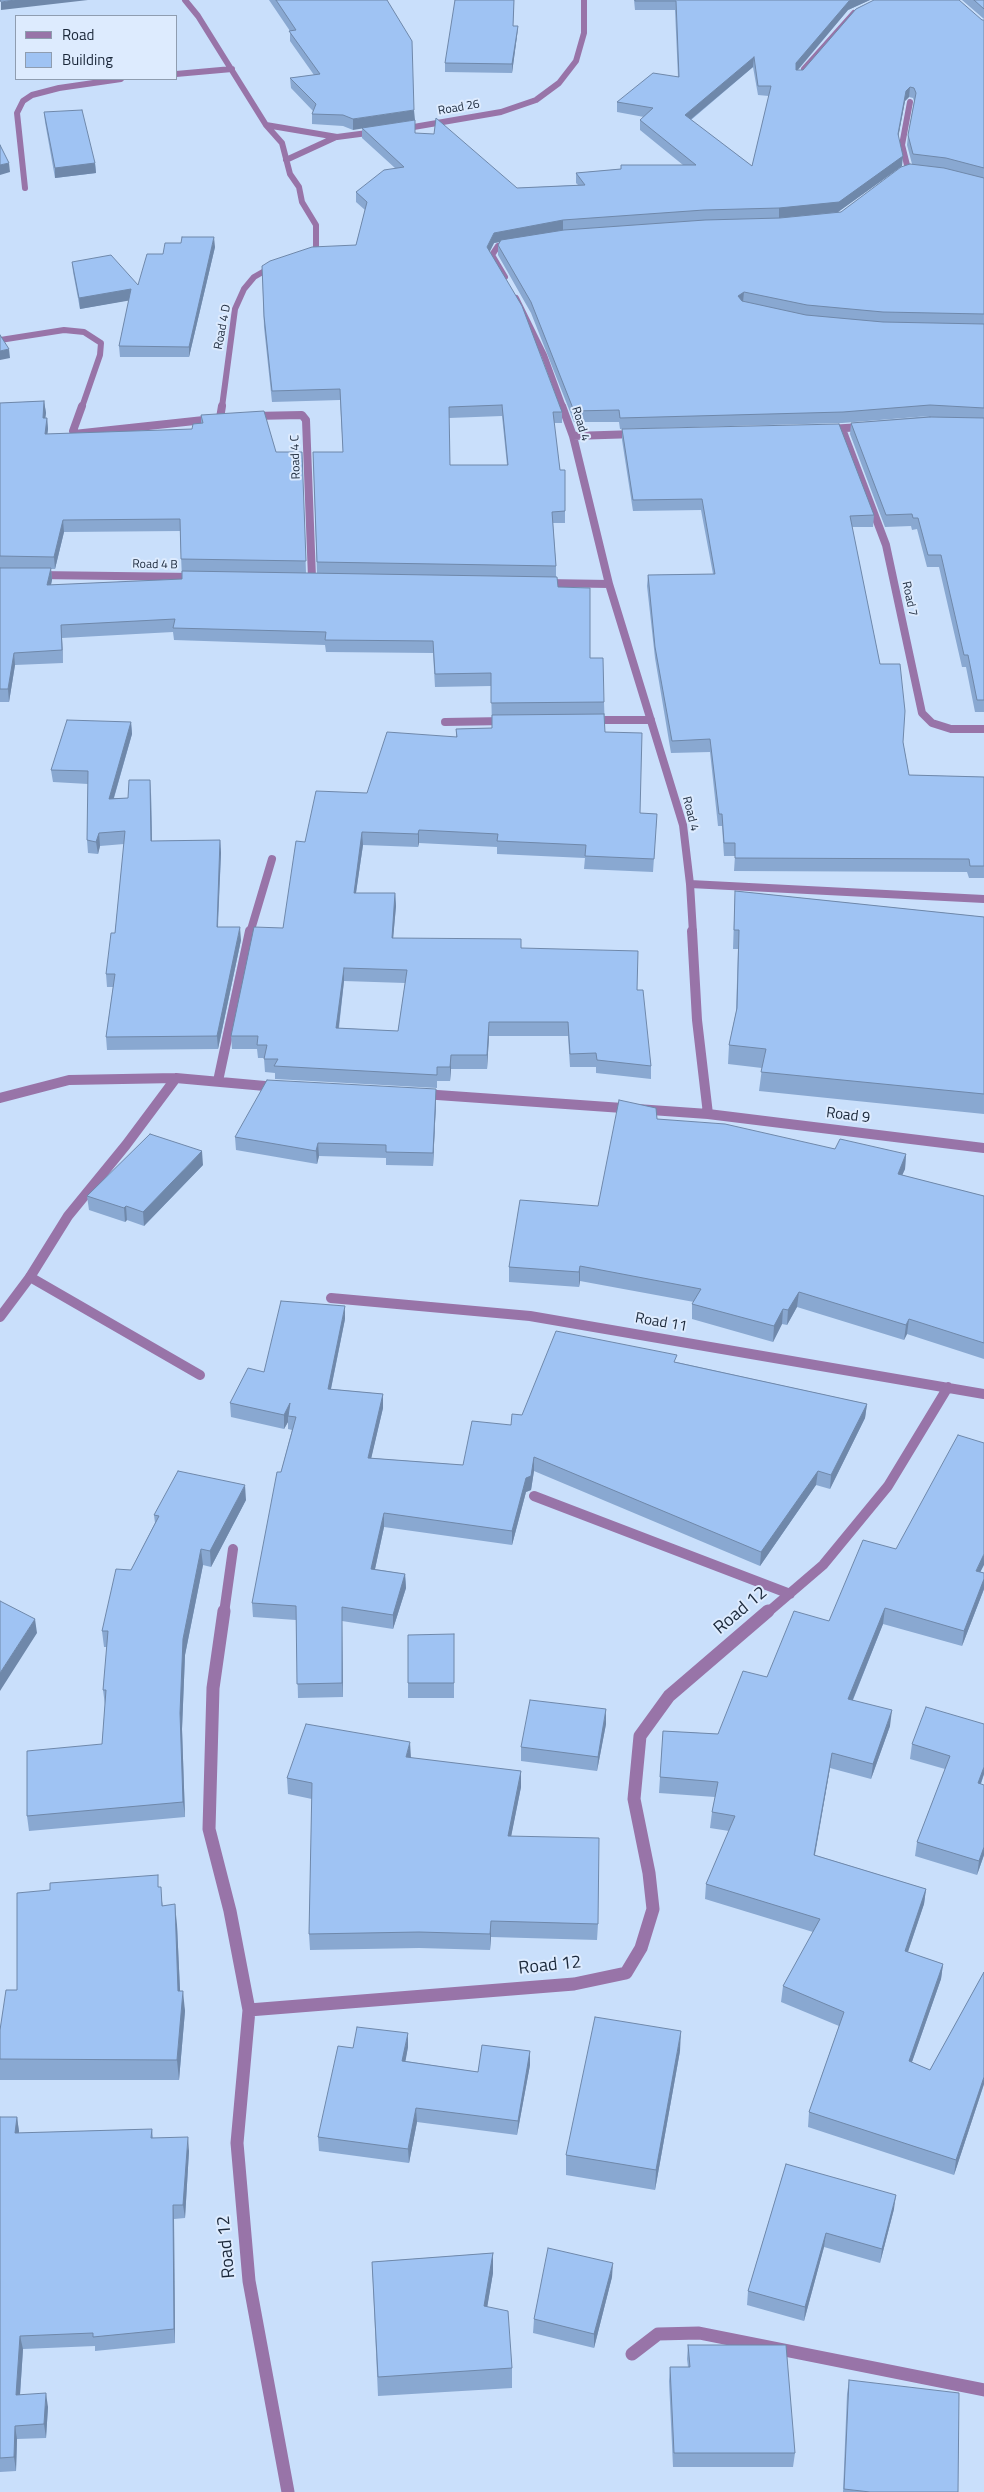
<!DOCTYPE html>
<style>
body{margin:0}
#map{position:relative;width:984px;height:2492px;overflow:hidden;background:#c9dffb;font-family:"Titillium Web",sans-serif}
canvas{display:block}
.legend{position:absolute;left:15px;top:15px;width:162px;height:65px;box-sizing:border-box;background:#ddebfe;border:1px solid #8f9db0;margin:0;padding:6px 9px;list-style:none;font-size:15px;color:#1b283a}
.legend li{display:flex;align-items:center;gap:10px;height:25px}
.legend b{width:25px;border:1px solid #8f9db0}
</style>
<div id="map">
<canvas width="984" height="2492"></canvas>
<ul class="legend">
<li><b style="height:6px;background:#9874a8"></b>Road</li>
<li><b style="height:14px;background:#9fc3f3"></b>Building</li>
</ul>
</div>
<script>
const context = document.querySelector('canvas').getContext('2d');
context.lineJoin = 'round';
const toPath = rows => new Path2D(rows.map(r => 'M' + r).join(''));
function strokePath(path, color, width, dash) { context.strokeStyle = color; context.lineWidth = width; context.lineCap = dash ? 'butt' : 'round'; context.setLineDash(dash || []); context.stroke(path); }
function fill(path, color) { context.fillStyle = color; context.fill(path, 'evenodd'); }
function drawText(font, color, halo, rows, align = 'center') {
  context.font = font + ' "Titillium Web",sans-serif'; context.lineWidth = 4; context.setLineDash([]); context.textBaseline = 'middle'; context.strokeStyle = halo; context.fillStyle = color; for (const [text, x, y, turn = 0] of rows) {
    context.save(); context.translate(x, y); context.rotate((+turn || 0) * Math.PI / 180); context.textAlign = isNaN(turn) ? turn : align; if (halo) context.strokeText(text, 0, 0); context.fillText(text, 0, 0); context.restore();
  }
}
strokePath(toPath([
 [30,1277,200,1375]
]), '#9874a8', 10);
strokePath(toPath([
 [185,0,198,16,266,125,282,143,290,174,299,187,302,202,316,225,316,249,308,254],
 [804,69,854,13],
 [176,74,232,69],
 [266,125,337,137,375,132],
 [402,129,501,112,536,100,559,83,576,61,584,33,584,0],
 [286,160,336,137],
 [908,169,902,145,910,102],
 [25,188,17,113,23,101,32,95,59,88,121,79],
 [505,277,492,255,498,246,510,243],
 [516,298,544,355,563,407],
 [0,340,64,330,84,332,101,343,100,355,82,407],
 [222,407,235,309,244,289,254,277,275,265]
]), '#9874a8', 6);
strokePath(toPath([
 [82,406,73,431,74,434,213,419],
 [562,406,573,436,609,584,683,825,690,884,693,933],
 [253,416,302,415,306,420,312,578],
 [220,418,222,406],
 [828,429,863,427],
 [842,429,886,545,922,713,932,723,951,729,984,729],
 [573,436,636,434],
 [37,575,195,577],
 [545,583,609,584],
 [592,720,651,720],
 [445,722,505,721],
 [690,884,984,899],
 [250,933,272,859]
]), '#9874a8', 8);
strokePath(toPath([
 [692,931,697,1020,708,1114],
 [218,1081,250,931],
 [423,1094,708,1114,984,1148],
 [0,1098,69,1080,176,1078,276,1087],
 [331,1298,530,1316,984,1394],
 [0,1317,30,1277,68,1216,126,1145,176,1078],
 [534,1496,790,1594],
 [224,1613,233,1549],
 [767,1613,823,1565,888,1486,948,1387]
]), '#9874a8', 10);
strokePath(toPath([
 [224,1611,213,1688,209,1829,230,1911,249,2010,237,2143,249,2281,288,2492],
 [249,2010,574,1984,626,1973,641,1948,653,1909,649,1873,634,1799,640,1736,669,1696,768,1611],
 [632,2354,658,2334,699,2333,984,2390]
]), '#9874a8', 13);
fill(toPath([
 [269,0,387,0,353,130,343,126,312,124,312,114,313,111,291,88,290,78,314,75,290,41,290,31],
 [514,0,513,26,518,26,517,36,512,73,445,72,445,63],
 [634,0,870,0,848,10,798,70,803,70,982,20,984,20,984,712,975,712,966,667,962,667,939,567,927,567,917,529,912,530,911,526,885,527,850,434,851,423,929,416,842,423,620,429,619,422,574,422,531,313,498,255,498,245,500,242,494,243,490,251,562,412,562,423,554,423,560,470,565,470,565,523,553,523,556,566,556,577,558,587,590,658,604,702,605,732,640,813,657,814,653,872,584,869,585,858,497,854,497,847,419,843,418,847,363,845,356,893,395,893,396,906,393,938,521,948,637,990,651,1066,651,1079,596,1073,596,1067,570,1067,568,1036,489,1036,487,1069,451,1069,450,1081,437,1081,437,1088,275,1079,275,1073,265,1072,264,1058,258,1058,257,1049,232,1049,231,1036,283,928,305,842,367,793,456,737,456,729,492,728,491,686,435,687,433,653,326,652,325,645,174,640,173,632,62,638,63,663,15,665,9,702,0,702,0,403,44,401,46,413,45,418,47,418,48,429,47,434,192,429,201,424,201,415,276,452,302,452,306,573,317,573,313,452,343,452,340,400,272,402,264,327,262,266,356,245,365,210,356,202,356,192,395,168,362,138,362,128,415,133,517,188,578,185,576,183,576,173,621,169,621,165,683,165,640,130,640,120,644,117,617,112,617,102,678,77,675,10,635,10],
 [753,67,758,95,769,96,752,166,691,120],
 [909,97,913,98,914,101,908,135,907,145,912,164,841,212,838,212,902,166,898,137,905,101],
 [502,416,507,465,450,465,449,418],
 [180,531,182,579,51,585,52,580,51,569,55,569,64,532],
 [344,981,405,983,398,1031,339,1028],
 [962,0,984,0,984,19],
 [44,112,95,163,96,173,55,178,45,122],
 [215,247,189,357,120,357,119,346,129,300,80,309,73,272,72,262,138,285,163,254],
 [622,429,874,515,873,527,852,527,880,664,903,742,909,775,984,777,984,878,969,878,967,872,734,871,735,856,724,856,722,826,718,826,710,752,671,753,655,658,647,586,648,575,713,574,701,510,633,511,622,440],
 [131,722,132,734,114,798,128,798,151,793,152,841,220,840,221,853,218,927,241,940,218,1049,107,1050,106,1037,113,987,107,987,106,974,115,933,124,844,100,846,98,854,88,853,87,840,88,784,53,782,51,770],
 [735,891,984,917,984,1114,759,1091,762,1068,728,1064,729,1045,736,1012,738,949,733,949],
 [436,1102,433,1166,386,1165,386,1158,319,1156,317,1164,236,1150,235,1137],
 [657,1119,835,1149,906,1154,905,1169,902,1175,984,1196,984,1359,907,1334,904,1340,797,1307,787,1325,782,1324,773,1342,692,1319,692,1304,694,1302,580,1281,579,1287,509,1282,509,1267,598,1206],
 [203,1165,144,1226,127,1220,125,1222,89,1210,87,1196],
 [345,1319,331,1389,383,1394,383,1408,371,1458,463,1465,522,1415,676,1362,867,1404,865,1418,830,1489,816,1485,760,1566,534,1471,531,1490,526,1492,512,1545,384,1527,375,1569,405,1574,406,1588,393,1629,342,1621,343,1697,298,1698,296,1620,253,1617,252,1603,281,1472,292,1430,288,1429,288,1422,284,1429,231,1417,230,1403,264,1372],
 [246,1500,211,1567,203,1565,185,1655,182,1729,185,1817,29,1831,27,1816,102,1744,105,1705,103,1690,107,1647,104,1647,102,1631,131,1570,155,1523,154,1515],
 [981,1572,984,1573,984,1589,962,1646,883,1624,853,1700,890,1726,871,1779,830,1768,815,1855,926,1889,924,1904,908,1952,943,1964,941,1979,912,2062,930,2070,984,1972,984,2084,954,2175,808,2127,809,2112,839,2026,781,2002,783,1986,813,1932,705,1899,706,1884,729,1831,710,1828,712,1812,715,1797,659,1793,663,1731,718,1734,767,1677,829,1621],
 [454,1634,454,1698,408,1698,408,1683],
 [606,1724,597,1771,521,1761,521,1747],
 [984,1724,984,1774,981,1784,984,1855,977,1875,915,1856,917,1842,945,1769,910,1759,912,1744],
 [411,1758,521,1771,521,1787,511,1836,598,1924,597,1940,491,1937,490,1950,419,1948,310,1950,309,1934,312,1799,288,1794,287,1778],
 [159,1887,163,1906,177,1925,180,1991,185,2011,179,2080,0,2080,0,2030,17,1990,50,1890],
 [408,2047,405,2061,478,2072,530,2051,530,2065,517,2135,417,2122,409,2163,319,2151,318,2137,353,2048],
 [680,2051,655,2190,566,2175,566,2155],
 [0,2117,17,2117,19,2133,152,2129,153,2138,189,2151,185,2218,174,2219,175,2343,95,2351,95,2346,23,2349,20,2395,48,2407,46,2438,17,2439,16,2471,0,2472],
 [786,2164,894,2209,880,2263,824,2247,804,2321,747,2305,748,2291],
 [493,2253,493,2273,487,2307,512,2368,512,2388,378,2396,372,2262],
 [612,2277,594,2348,533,2333,534,2319],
 [688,2345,795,2453,793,2467,673,2467,669,2381,670,2367,688,2367,687,2359],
 [849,2380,958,2492,843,2492,847,2394]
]), '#89a8d1');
fill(toPath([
 [15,0,88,0,1,10,1,2],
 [852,0,870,0,848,10,795,73,796,63,849,1],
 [518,26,517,36,512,73,512,64],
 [754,57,753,67,684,125,685,115],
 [910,87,909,97,905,101,897,144,898,134,906,91],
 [414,110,415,120,353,130,353,119],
 [903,156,902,166,838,212,779,218,779,208],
 [9,163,10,172,0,175,0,165],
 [95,163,96,173,55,178,55,168],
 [563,220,563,230,494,243,487,257,487,247,494,233],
 [214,237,215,247,189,357,189,347],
 [131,289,132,300,80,309,79,298],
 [744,292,743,302,737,306,738,296],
 [9,349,10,358,0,360,0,351],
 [44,401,46,413,44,429,43,418],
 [47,418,48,429,46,446,45,434],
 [63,520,64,532,55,569,54,557],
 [51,568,52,580,48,597,47,585],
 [61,625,62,638,63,663,62,650],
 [14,653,15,665,9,702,8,689],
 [131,722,132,734,110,811,109,799],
 [150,780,151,793,152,854,151,841],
 [419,830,419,843,418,847,418,834],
 [362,832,363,845,354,906,354,893],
 [99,833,100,846,98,854,96,842],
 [220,840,221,853,217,940,217,927],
 [395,893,396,906,392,951,392,938],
 [240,927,241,940,218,1049,217,1036],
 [344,968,344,981,337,1041,336,1028],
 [489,1022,489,1036,487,1069,487,1055],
 [451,1055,451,1069,450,1081,450,1067],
 [436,1089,436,1102,433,1166,433,1153],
 [318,1143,319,1156,317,1164,316,1151],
 [202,1151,203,1165,144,1226,143,1212],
 [906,1154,905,1169,896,1189,898,1174],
 [126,1206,127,1220,125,1222,124,1208],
 [580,1266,580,1281,579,1287,579,1272],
 [799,1292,797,1307,787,1325,788,1310],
 [345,1306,345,1319,328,1403,328,1389],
 [783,1309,782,1324,773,1342,774,1326],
 [909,1319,907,1334,904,1340,906,1325],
 [383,1394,383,1408,368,1472,368,1458],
 [290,1403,288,1416,288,1422,284,1429,284,1415],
 [867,1404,865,1418,830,1489,831,1475],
 [534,1457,534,1471,531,1490,526,1492,512,1545,512,1531,526,1478],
 [818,1471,816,1485,760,1566,761,1552],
 [245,1485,246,1500,211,1567,210,1551],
 [384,1513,384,1527,372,1583,371,1569],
 [201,1549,203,1565,185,1655,182,1729,185,1817,183,1802,180,1713,183,1639],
 [984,1554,984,1565,973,1586,976,1571],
 [405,1574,406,1588,393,1629,393,1615],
 [984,1579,984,1589,962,1646,964,1631],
 [342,1607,342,1621,343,1697,342,1683],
 [885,1608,883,1624,847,1714,848,1699],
 [35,1619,37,1633,0,1691,0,1673],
 [606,1709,606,1724,597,1771,598,1757],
 [892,1710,890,1726,871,1779,873,1764],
 [410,1742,411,1758,406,1757],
 [832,1753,830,1768,812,1870,814,1855],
 [984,1767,984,1774,976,1797,978,1783],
 [521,1771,521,1787,508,1852,508,1836],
 [984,1847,984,1855,977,1875,979,1861],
 [926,1889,924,1904,903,1966,905,1951],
 [175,1904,177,1925,181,2011,178,1991],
 [491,1921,491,1937,490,1950,490,1934],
 [943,1964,941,1979,907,2076,909,2061],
 [183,1991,185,2011,179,2080,177,2060],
 [681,2031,680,2051,655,2190,656,2170],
 [408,2033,408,2047,403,2075,402,2061],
 [530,2051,530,2065,517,2135,518,2121],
 [984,2077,984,2084,954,2175,956,2160],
 [416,2108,417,2122,409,2163,408,2149],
 [17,2117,19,2131,17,2147,15,2133],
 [188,2137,189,2151,185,2218,183,2205],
 [896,2195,894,2209,880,2263,882,2249],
 [173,2205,174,2219,175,2343,174,2329],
 [826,2233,824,2247,804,2321,805,2307],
 [493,2253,493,2273,484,2326,484,2306],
 [613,2263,612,2277,594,2348,594,2334],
 [20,2336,23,2349,19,2409,16,2395],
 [46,2393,48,2407,46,2438,44,2424],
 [15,2426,17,2439,16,2471,14,2457]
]), '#6f88aa');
const building = toPath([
 [0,0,15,0,1,2,0,0],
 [276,0,387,0,412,41,414,110,353,119,343,115,312,114,316,104,290,78,320,74,289,31,296,30,276,0],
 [455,0,514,0,513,26,518,26,512,64,445,63,455,0],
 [635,0,852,0,849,1,796,63,796,70,803,70,856,9,874,0,959,0,982,20,984,20,984,168,946,158,913,154,908,135,916,93,914,88,910,87,906,91,898,134,903,156,839,202,779,208,704,210,563,220,494,233,487,247,522,306,562,412,553,412,560,470,565,470,565,511,552,512,556,566,317,562,313,452,343,452,340,389,272,391,264,316,262,266,270,261,312,247,356,245,367,202,356,192,384,170,404,167,362,128,415,120,415,133,434,134,436,118,517,188,585,185,576,173,621,169,621,165,696,165,640,120,653,108,617,102,653,73,679,77,676,1,635,1,635,0],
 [754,57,758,86,771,86,752,166,685,115,754,57],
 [502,405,508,465,450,465,449,407,502,405],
 [974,0,984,0,984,9,974,0],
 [82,110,95,163,55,168,44,112,82,110],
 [0,145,9,163,0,165,0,145],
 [910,164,944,168,984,178,984,314,883,312,807,305,744,292,738,296,742,301,806,315,883,322,984,324,984,408,930,405,843,412,620,418,619,410,574,411,531,302,498,245,501,240,564,230,705,220,780,218,841,212,901,167,910,164],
 [182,237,214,237,189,347,119,346,131,289,79,298,72,262,111,255,138,285,147,254,163,254,165,243,181,243,182,237],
 [0,335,9,349,0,351,0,335],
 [44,401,43,418,47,418,45,434,192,429,193,424,203,423,201,415,264,411,276,452,302,452,306,561,181,559,180,519,63,520,54,557,0,556,0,403,44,401],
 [930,417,984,418,984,700,977,700,968,655,964,655,941,555,928,555,918,518,913,518,912,514,886,515,851,423,930,417],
 [839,424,874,515,850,516,880,664,900,664,905,711,903,742,909,775,984,777,984,866,970,866,969,859,735,858,735,843,724,843,722,814,719,814,710,739,672,741,655,647,648,575,715,574,702,499,633,500,622,429,839,424],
 [0,568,51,568,47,585,182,579,182,571,557,577,558,587,590,588,590,658,603,658,604,702,491,703,491,673,435,674,433,641,325,640,326,632,173,628,175,619,61,625,62,650,14,653,8,689,0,689,0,568],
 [604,714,605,732,642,733,640,813,657,814,654,859,585,856,586,845,497,841,498,834,419,830,418,834,362,832,354,893,395,893,392,938,521,939,521,948,638,951,637,990,643,990,651,1066,597,1060,596,1053,570,1054,568,1022,489,1022,487,1055,451,1055,450,1067,437,1067,437,1075,274,1066,278,1059,264,1059,267,1045,257,1045,258,1036,231,1036,254,927,283,928,296,841,305,842,316,791,367,793,387,732,457,737,456,729,492,728,492,715,604,714],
 [344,968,407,970,398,1031,336,1028,344,968],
 [67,720,131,722,109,799,128,798,129,780,150,780,151,841,220,840,217,927,240,927,217,1036,106,1037,115,974,106,974,111,933,115,933,125,831,99,833,96,842,87,840,88,771,51,770,67,720],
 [735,891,984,917,984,1094,761,1072,766,1049,729,1045,737,1008,739,930,734,930,735,891],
 [267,1080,436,1089,433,1153,386,1152,386,1145,318,1143,316,1151,235,1137,267,1080],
 [619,1100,656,1108,657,1119,725,1124,835,1149,840,1139,906,1154,898,1174,984,1196,984,1343,909,1319,906,1325,799,1292,788,1310,783,1309,774,1326,692,1304,701,1289,580,1266,579,1272,509,1267,520,1200,598,1206,619,1100],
 [150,1134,202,1151,143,1212,126,1206,124,1208,87,1196,150,1134],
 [281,1301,345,1306,328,1389,383,1394,368,1458,463,1465,472,1421,511,1425,512,1414,522,1415,556,1331,677,1355,674,1362,867,1404,831,1475,818,1471,761,1552,534,1457,531,1476,526,1478,512,1531,384,1513,371,1569,405,1574,393,1615,342,1607,342,1683,297,1684,296,1606,252,1603,277,1472,281,1472,296,1417,288,1416,290,1403,284,1415,230,1403,248,1368,264,1372,281,1301],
 [958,1435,984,1443,984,1554,976,1571,984,1573,984,1579,964,1631,885,1608,848,1699,892,1710,873,1764,832,1753,814,1855,926,1889,905,1951,943,1964,909,2061,930,2070,984,1972,984,2077,956,2160,809,2112,844,2012,783,1986,820,1919,706,1884,735,1816,712,1812,718,1782,660,1777,663,1731,718,1734,743,1671,767,1677,794,1611,829,1621,863,1540,896,1549,958,1435],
 [178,1471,245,1485,210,1551,201,1549,183,1639,180,1713,183,1802,27,1816,27,1751,102,1744,106,1690,103,1690,108,1631,102,1631,116,1569,131,1570,159,1516,154,1515,178,1471],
 [0,1601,35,1619,0,1673,0,1601],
 [454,1634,454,1683,408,1683,408,1635,454,1634],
 [530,1700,606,1709,598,1757,521,1747,530,1700],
 [926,1707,984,1724,984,1767,978,1783,984,1785,984,1847,979,1861,917,1842,950,1756,912,1744,926,1707],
 [306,1724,410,1742,406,1757,521,1771,508,1836,599,1838,598,1924,491,1921,490,1934,419,1932,309,1934,312,1783,287,1778,306,1724],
 [158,1875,158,1887,161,1887,162,1906,175,1904,178,1991,183,1991,177,2060,0,2059,0,2030,6,1990,17,1990,17,1893,50,1890,50,1883,158,1875],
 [595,2017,681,2031,656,2170,566,2155,595,2017],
 [357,2027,408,2033,402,2061,478,2072,482,2045,530,2051,518,2121,416,2108,408,2149,318,2137,338,2046,353,2048,357,2027],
 [0,2117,17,2117,15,2133,152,2129,151,2138,188,2137,183,2205,173,2205,174,2329,93,2337,93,2333,20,2336,16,2395,46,2393,44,2424,15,2426,14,2457,0,2458,0,2117],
 [786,2164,896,2195,882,2249,826,2233,805,2307,748,2291,786,2164],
 [548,2248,613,2263,594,2334,534,2319,548,2248],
 [493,2253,484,2306,508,2311,512,2368,378,2377,372,2262,493,2253],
 [688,2345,786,2345,795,2453,674,2453,670,2367,690,2367,688,2345],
 [849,2380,959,2393,958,2492,870,2492,844,2489,849,2380]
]);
fill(building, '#9fc3f3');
strokePath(building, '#6f88aa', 1);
drawText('12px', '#1b283a', '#ddebfe', [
 ["Road 26",459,108,-10],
 ["Road 4 D",223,327,-79],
 ["Road 4",580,424,73],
 ["Road 4 C",296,457,-92],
 ["Road 4 B",155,565,1],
 ["Road 7",909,599,78],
 ["Road 4",690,814,76]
]);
drawText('15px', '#1b283a', '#ddebfe', [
 ["Road 9",848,1116,7],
 ["Road 11",661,1323,10]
]);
drawText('18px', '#1b283a', '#ddebfe', [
 ["Road 12",741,1611,-40],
 ["Road 12",550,1966,-6],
 ["Road 12",227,2247,-95]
]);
</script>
